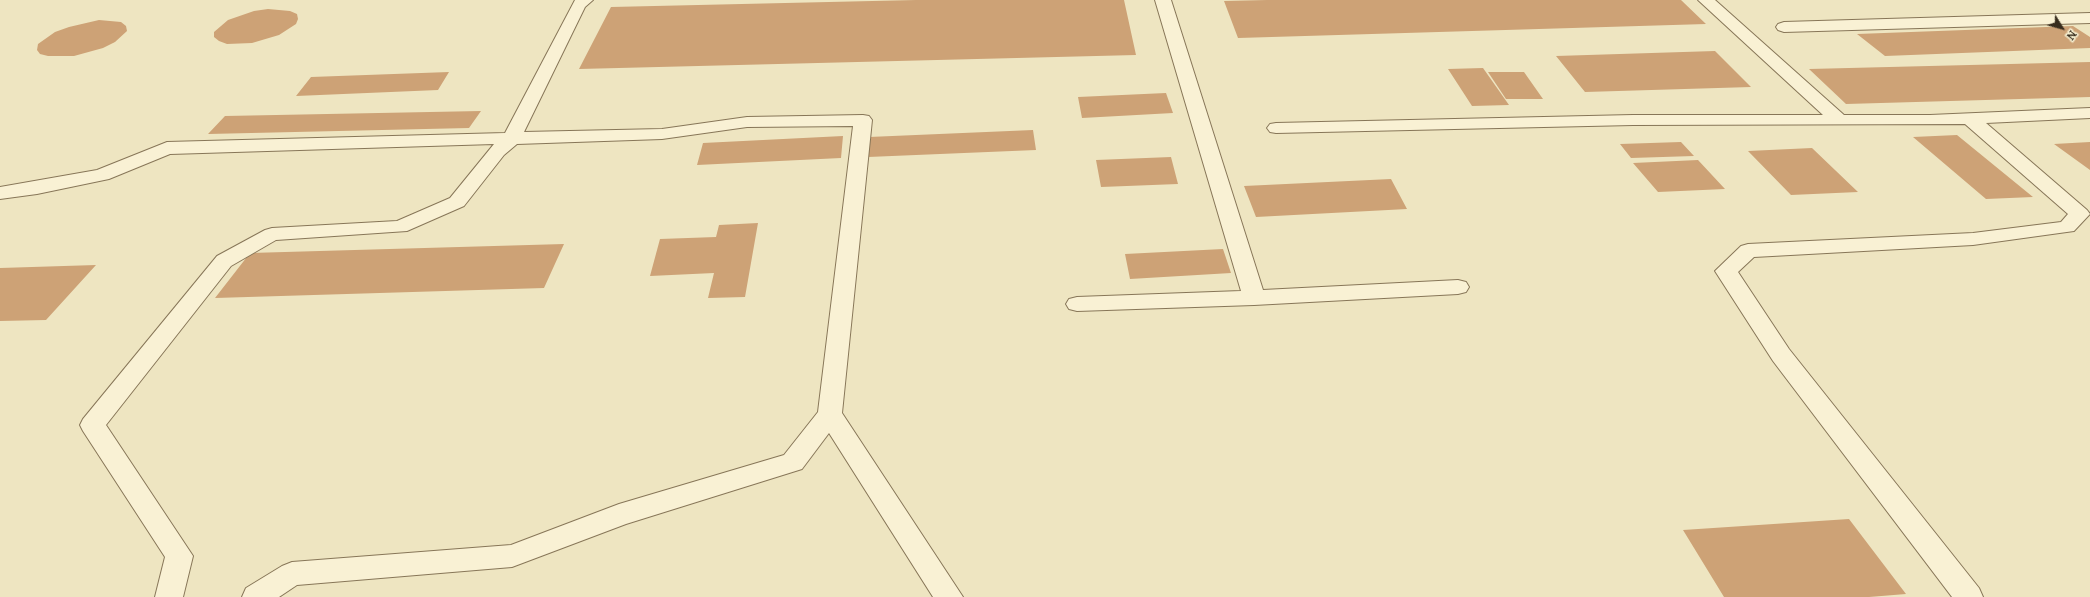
<!DOCTYPE html>
<style>
body{margin:0}
#map{position:relative;width:2090px;height:597px;overflow:hidden;background:#eee5c1;font-family:Lora,serif}
canvas{display:block}
.north{position:absolute;left:2042px;top:8px;width:40px;height:40px;-webkit-text-stroke:3px #f5eed0;paint-order:stroke;rotate:127deg;font-size:11px;font-weight:700;line-height:16px;text-align:center;color:#372c1d}
.north::after{content:'';display:block;margin:auto;width:14px;height:18px;background:#372c1d;clip-path:polygon(50% 0,100% 100%,50% 72%,0 100%)}
</style>
<div id="map">
<canvas width="2090" height="597"></canvas>
<div class="north">N</div>
</div>
<script>
const context = document.querySelector('canvas').getContext('2d');
context.lineJoin = 'round';
function fill(path, color) { context.fillStyle = color; context.fill(path, 'evenodd'); }
const toPath = rows => new Path2D(rows.map(r => 'M' + r).join(''));
function strokePath(path, color, width, dash) { context.strokeStyle = color; context.lineWidth = width; context.lineCap = dash ? 'butt' : 'round'; context.setLineDash(dash || []); context.stroke(path); }
fill(toPath([
 [916,0,1124,0,1136,55,579,69,611,7],
 [1267,0,1681,0,1706,24,1238,38,1224,1],
 [268,9,290,11,297,14,298,19,296,24,279,35,252,43,227,44,219,41,214,37,214,32,228,20,254,11],
 [99,20,121,22,126,26,127,31,115,42,103,48,74,56,48,56,40,54,37,50,38,44,55,32,69,27],
 [2073,26,2090,37,2090,48,1885,56,1857,34],
 [1715,51,1751,87,1585,92,1556,56],
 [2090,62,2090,97,1846,104,1809,69],
 [1483,68,1509,105,1472,106,1448,69],
 [449,72,438,90,296,96,311,77],
 [1488,72,1524,72,1543,99,1506,99],
 [1166,93,1173,113,1082,118,1078,97],
 [481,111,469,128,208,134,225,116],
 [1033,130,1036,150,868,157,869,137],
 [1957,135,2033,197,1986,199,1913,137],
 [843,136,841,158,697,165,703,143],
 [1681,142,1694,156,1631,158,1620,144],
 [2090,142,2090,170,2054,144],
 [1812,148,1858,192,1791,195,1748,151],
 [1171,157,1178,184,1101,187,1096,160],
 [1698,160,1725,189,1658,192,1633,163],
 [1391,179,1407,209,1256,217,1244,186],
 [758,223,745,297,708,298,714,273,650,276,660,239,716,237,719,225],
 [564,244,544,288,215,298,250,253],
 [1223,249,1231,273,1130,279,1125,254],
 [96,265,46,320,0,321,0,268],
 [1849,519,1906,594,1869,597,1724,597,1683,530]
]), '#cda276');
const minor = toPath([
 [575,0,593,0,585,7,524,132,662,129,747,117,863,115,869,116,872,120,842,413,963,597,933,597,829,433,802,469,626,524,512,567,297,585,279,597,242,597,246,588,282,566,292,562,511,545,619,504,784,455,818,412,853,126,747,127,662,139,517,144,504,155,464,206,407,231,276,240,231,266,106,425,193,556,183,597,155,597,165,557,83,431,80,425,83,419,217,256,265,230,272,228,397,221,450,198,494,144,170,154,109,179,37,194,0,199,0,187,97,170,167,142,505,133,575,0],
 [1155,0,1171,0,1263,290,1458,280,1466,282,1469,287,1466,292,1458,294,1254,305,1077,311,1069,309,1066,304,1069,299,1077,297,1241,291,1155,0],
 [1698,0,1715,0,1844,115,1930,115,2090,108,2090,118,1986,123,2087,210,2090,214,2074,231,1973,245,1754,257,1738,272,1789,349,1979,588,1983,597,1952,597,1773,361,1715,271,1741,246,1748,244,1973,233,2061,222,2068,214,1965,124,1633,125,1276,133,1270,132,1267,128,1270,124,1276,123,1633,115,1823,115,1698,0],
 [2090,13,2090,23,1784,32,1778,30,1776,27,1778,24,1784,22,2090,13]
]);
strokePath(minor, '#877658', 2);
fill(minor, '#f9f1d4');
</script>
